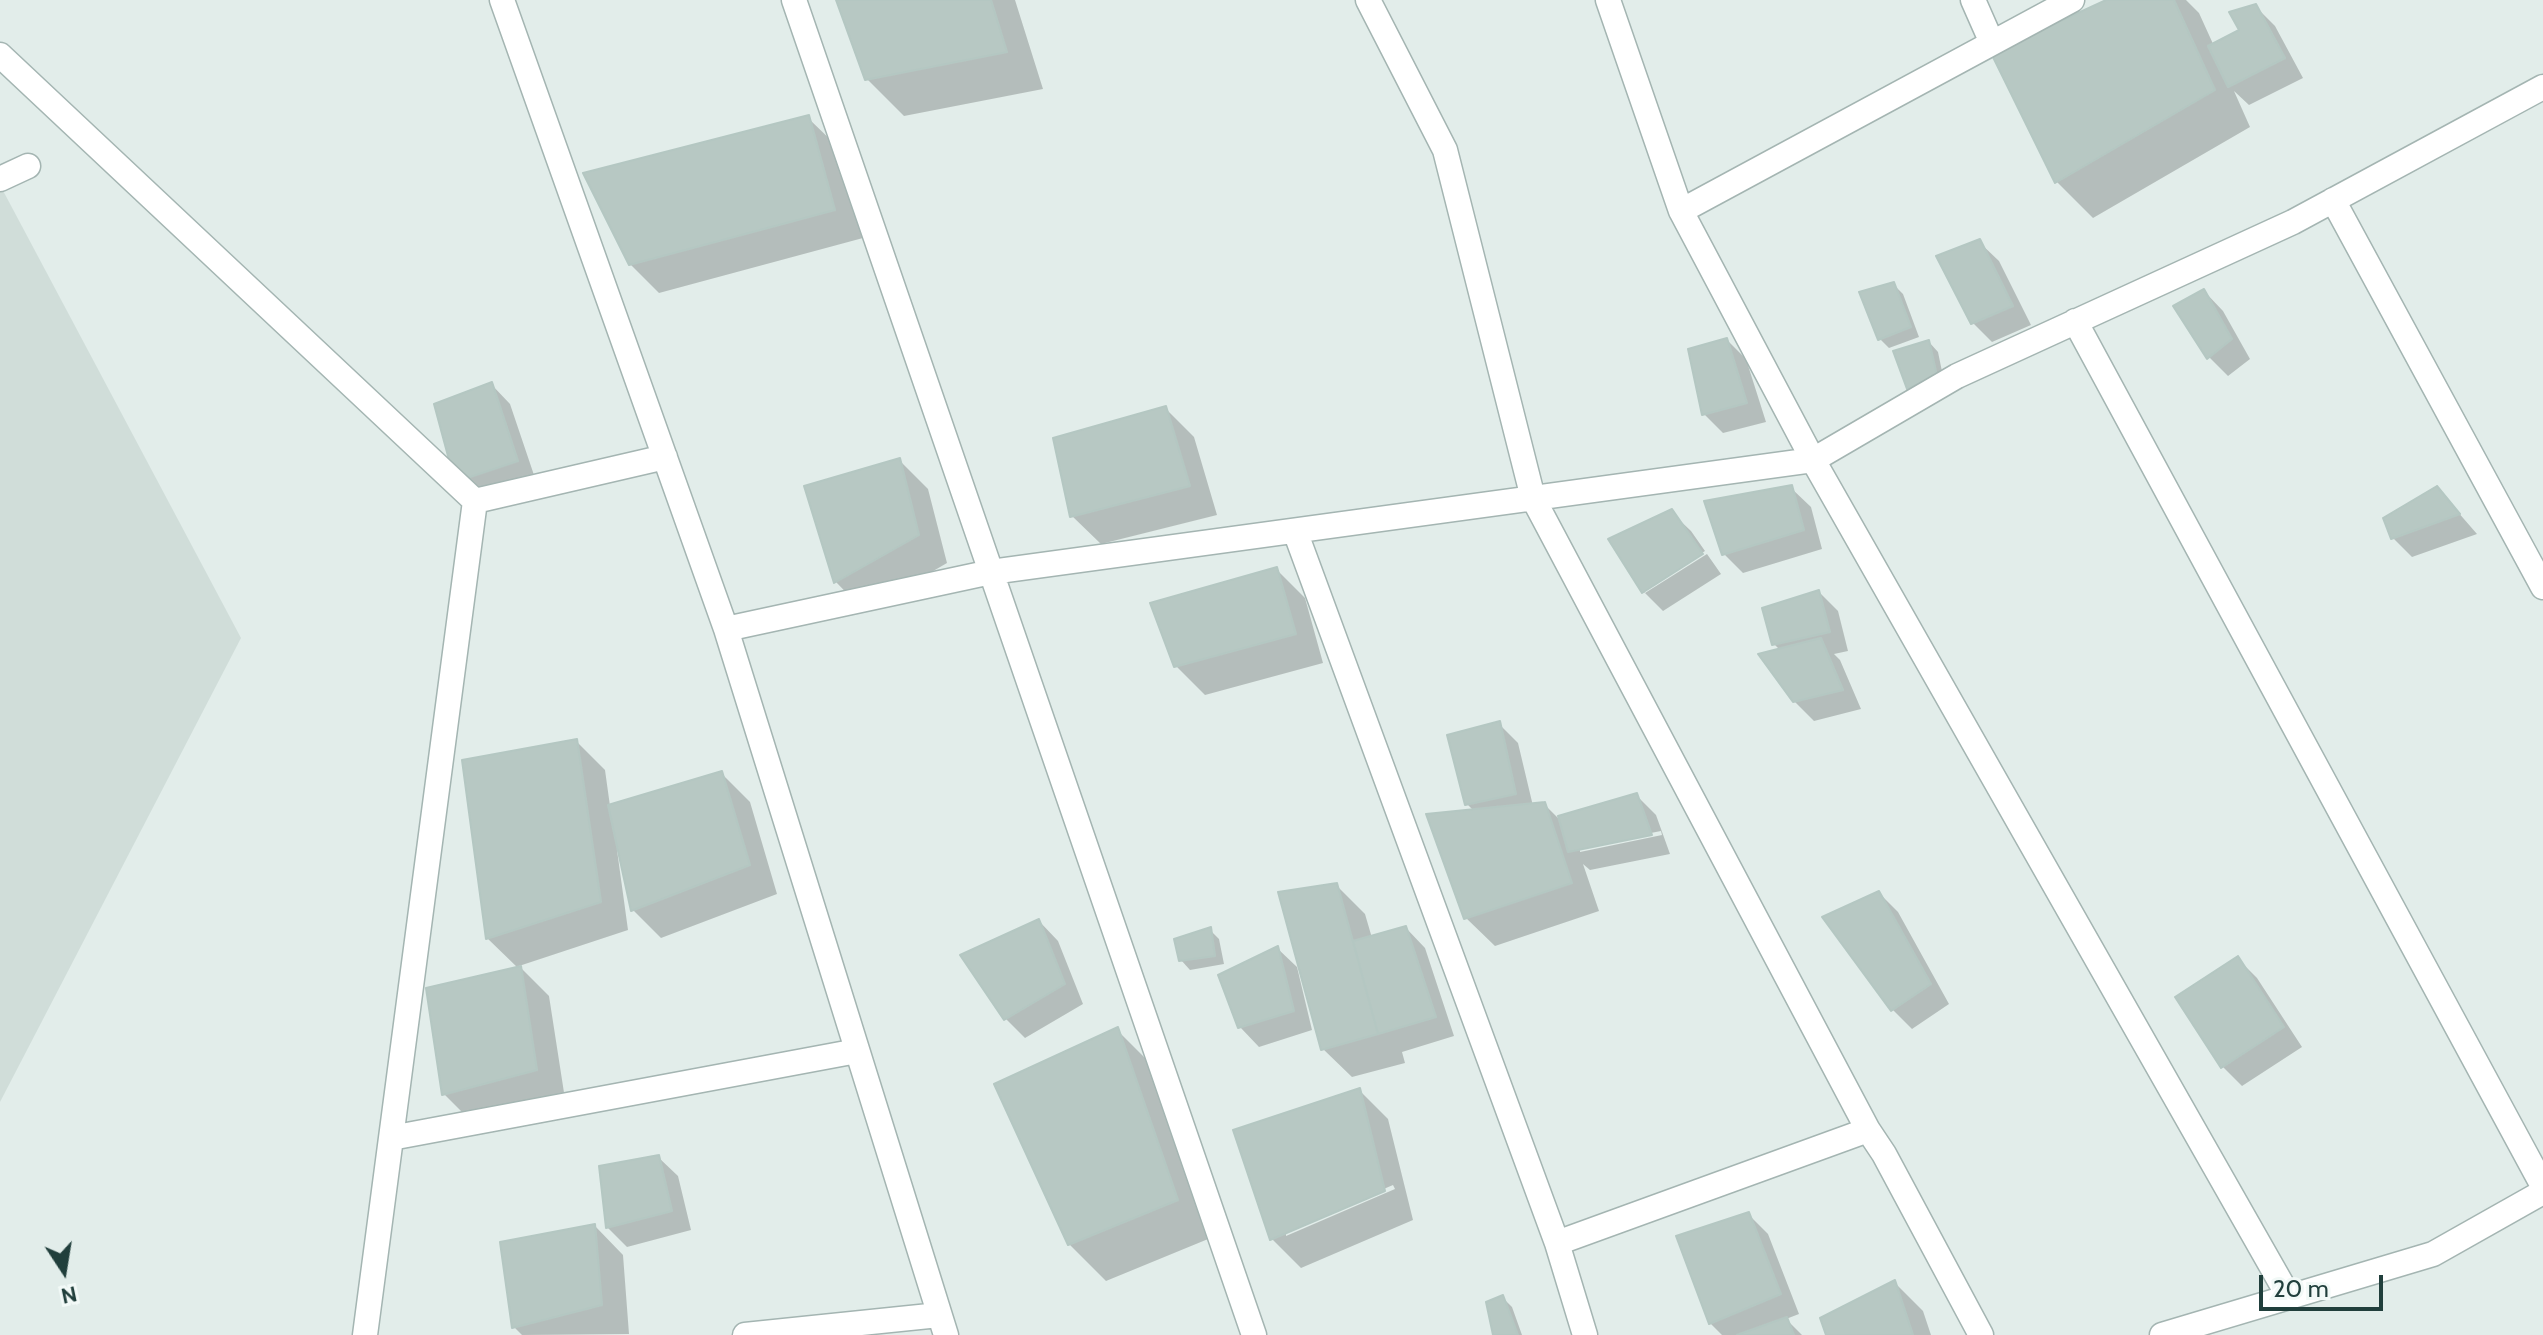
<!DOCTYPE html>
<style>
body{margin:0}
#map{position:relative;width:2543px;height:1335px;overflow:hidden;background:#e2edea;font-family:Cabin,sans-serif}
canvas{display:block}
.north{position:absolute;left:24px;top:1231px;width:80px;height:80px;-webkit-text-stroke:6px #f2f9f7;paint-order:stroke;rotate:168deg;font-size:22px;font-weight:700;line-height:32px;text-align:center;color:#213f3c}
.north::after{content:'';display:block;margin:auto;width:28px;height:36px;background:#213f3c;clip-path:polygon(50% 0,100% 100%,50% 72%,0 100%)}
.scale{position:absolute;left:2259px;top:1275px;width:124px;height:36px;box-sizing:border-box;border:4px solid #213f3c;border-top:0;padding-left:10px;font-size:24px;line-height:28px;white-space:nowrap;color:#213f3c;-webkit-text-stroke:6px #f2f9f7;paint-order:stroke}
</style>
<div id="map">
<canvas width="2543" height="1335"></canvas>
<div class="north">N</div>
<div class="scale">20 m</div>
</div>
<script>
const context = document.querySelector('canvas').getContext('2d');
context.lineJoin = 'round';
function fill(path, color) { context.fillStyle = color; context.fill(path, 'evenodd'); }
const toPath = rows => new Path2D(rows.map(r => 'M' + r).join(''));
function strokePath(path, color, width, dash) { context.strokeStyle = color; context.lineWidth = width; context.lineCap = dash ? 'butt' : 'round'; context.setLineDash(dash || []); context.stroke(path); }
fill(toPath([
 [0,185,241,638,0,1102]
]), '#d0ddd9');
fill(toPath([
 [839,0,1015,0,1043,89,904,116,867,79],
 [2110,0,2186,0,2199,13,2214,46,2242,31,2255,6,2275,26,2303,78,2249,105,2234,91,2250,127,2093,218,2057,182],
 [808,118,837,146,863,238,659,293,630,264],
 [1979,242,1999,261,2031,325,1992,342,1973,323],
 [1893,284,1903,294,1919,337,1889,348,1880,339],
 [2204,291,2223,311,2250,359,2228,376,2209,357],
 [1727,340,1746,359,1766,422,1723,433,1704,414],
 [1929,342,1938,352,1945,386,1918,397,1908,388],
 [491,384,510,404,536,481,476,500,457,481],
 [1165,408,1194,437,1217,515,1101,544,1072,516],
 [900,461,928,489,947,563,864,611,836,582,807,487],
 [1791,488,1811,507,1822,549,1743,573,1724,554],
 [2437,488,2477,534,2412,557,2393,538],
 [1671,512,1691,531,1705,551,1645,588,1645,593,1707,554,1721,574,1663,611,1643,591],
 [1276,569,1305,598,1323,663,1205,695,1176,666],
 [1819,592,1838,611,1848,651,1834,654,1840,660,1861,709,1814,721,1794,701,1780,650,1774,644],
 [1499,724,1518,743,1533,806,1544,804,1558,818,1637,796,1656,815,1670,854,1590,870,1583,864,1599,911,1495,946,1466,918,1475,812,1467,804],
 [1661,831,1662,835,1580,852,1580,847],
 [576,741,605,770,610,806,722,774,750,802,777,894,661,938,633,910,620,850,617,850,628,930,519,966,549,996,565,1099,472,1122,444,1094,518,968,487,938],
 [1336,885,1365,914,1372,938,1406,928,1425,948,1454,1036,1402,1052,1405,1063,1352,1077,1323,1049],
 [1879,893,1898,912,1949,1004,1912,1029,1893,1010],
 [1039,921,1058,941,1083,1004,1025,1038,1006,1019],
 [1210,930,1219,939,1224,964,1190,970,1181,960],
 [1277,948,1297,967,1312,1030,1259,1047,1240,1027],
 [2238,959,2257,978,2302,1047,2242,1086,2223,1067],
 [1117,1030,1154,1067,1213,1237,1106,1281,1069,1244],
 [1359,1090,1388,1119,1413,1220,1301,1268,1272,1239],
 [1393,1185,1395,1189,1286,1236,1286,1231],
 [658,1157,678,1176,691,1230,627,1247,607,1227],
 [1749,1215,1768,1234,1799,1314,1786,1319,1802,1335,1722,1335,1710,1323],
 [595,1226,623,1255,629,1334,522,1335,514,1327],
 [1895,1283,1923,1311,1931,1335,1828,1335],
 [1503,1298,1512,1307,1522,1335,1495,1335]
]), '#0003');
const building = toPath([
 [836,0,991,0,1007,52,865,80,836,0],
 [2106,0,2174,0,2215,90,2055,183,1991,53,2106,0],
 [2256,4,2285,58,2228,87,2208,46,2239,30,2229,12,2256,4],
 [809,115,835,210,629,265,583,173,809,115],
 [1980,239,2013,306,1971,324,1936,256,1980,239],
 [1894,282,1911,327,1878,340,1859,292,1894,282],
 [2204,289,2232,339,2207,359,2173,306,2204,289],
 [1727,338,1747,403,1702,415,1688,349,1727,338],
 [1929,340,1937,376,1907,389,1893,351,1929,340],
 [492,382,518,461,455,482,434,404,492,382],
 [1166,406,1190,486,1070,517,1053,438,1166,406],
 [900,458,919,535,834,583,804,486,900,458],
 [1792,485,1804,530,1722,555,1704,501,1792,485],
 [2437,486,2460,514,2391,539,2383,518,2437,486],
 [1672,509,1703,554,1642,593,1608,539,1672,509],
 [1277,567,1296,634,1174,667,1150,603,1277,567],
 [1819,590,1830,632,1772,645,1762,608,1819,590],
 [1821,638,1843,690,1793,702,1758,654,1821,638],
 [1500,721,1516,794,1465,805,1447,735,1500,721],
 [577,739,601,902,486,939,462,760,577,739],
 [722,771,750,865,631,911,608,805,722,771],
 [1637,793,1652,835,1568,852,1558,816,1637,793],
 [1545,802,1572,883,1464,919,1426,814,1545,802],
 [1337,883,1378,1034,1321,1050,1278,892,1337,883],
 [1879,891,1931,984,1891,1011,1822,917,1879,891],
 [1039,919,1065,984,1004,1020,960,955,1039,919],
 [1406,926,1436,1017,1378,1034,1353,941,1406,926],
 [1211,927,1215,956,1179,961,1174,939,1211,927],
 [1278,946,1294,1011,1238,1028,1218,975,1278,946],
 [2238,956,2284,1027,2221,1068,2175,997,2238,956],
 [521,966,537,1070,442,1095,426,988,521,966],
 [1118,1027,1178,1200,1068,1245,994,1084,1118,1027],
 [1360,1088,1385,1191,1270,1240,1233,1130,1360,1088],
 [659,1155,672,1211,606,1228,599,1166,659,1155],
 [1749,1212,1781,1294,1709,1324,1676,1236,1749,1212],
 [595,1224,602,1305,512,1328,500,1242,595,1224],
 [1895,1280,1913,1335,1826,1335,1820,1318,1895,1280],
 [1503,1295,1518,1335,1493,1335,1486,1302,1503,1295],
 [1787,1317,1794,1335,1737,1335,1787,1317]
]);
fill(building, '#b7c8c3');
strokePath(building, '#b4c7c2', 2);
const street = toPath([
 [502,0,726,629,991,572,1813,460,1957,376,2293,222,2543,87],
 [794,0,1254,1335],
 [1368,0,1445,150,1533,498,1868,1130,1884,1154,1981,1335],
 [1608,0,1681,211,2072,0],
 [1973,0,1992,43],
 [0,55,475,501,365,1335],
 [0,179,28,166],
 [2333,200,2543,587],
 [1681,211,1813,460,2289,1297],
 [2075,321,2543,1186],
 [475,501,665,457],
 [1295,531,1557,1243,1585,1335],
 [726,629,946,1335],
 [391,1138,857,1051],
 [1557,1243,1868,1130],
 [745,1335,939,1315],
 [2162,1335,2433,1254,2543,1192]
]);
strokePath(street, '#a4b5b2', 27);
strokePath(street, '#fff', 24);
</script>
